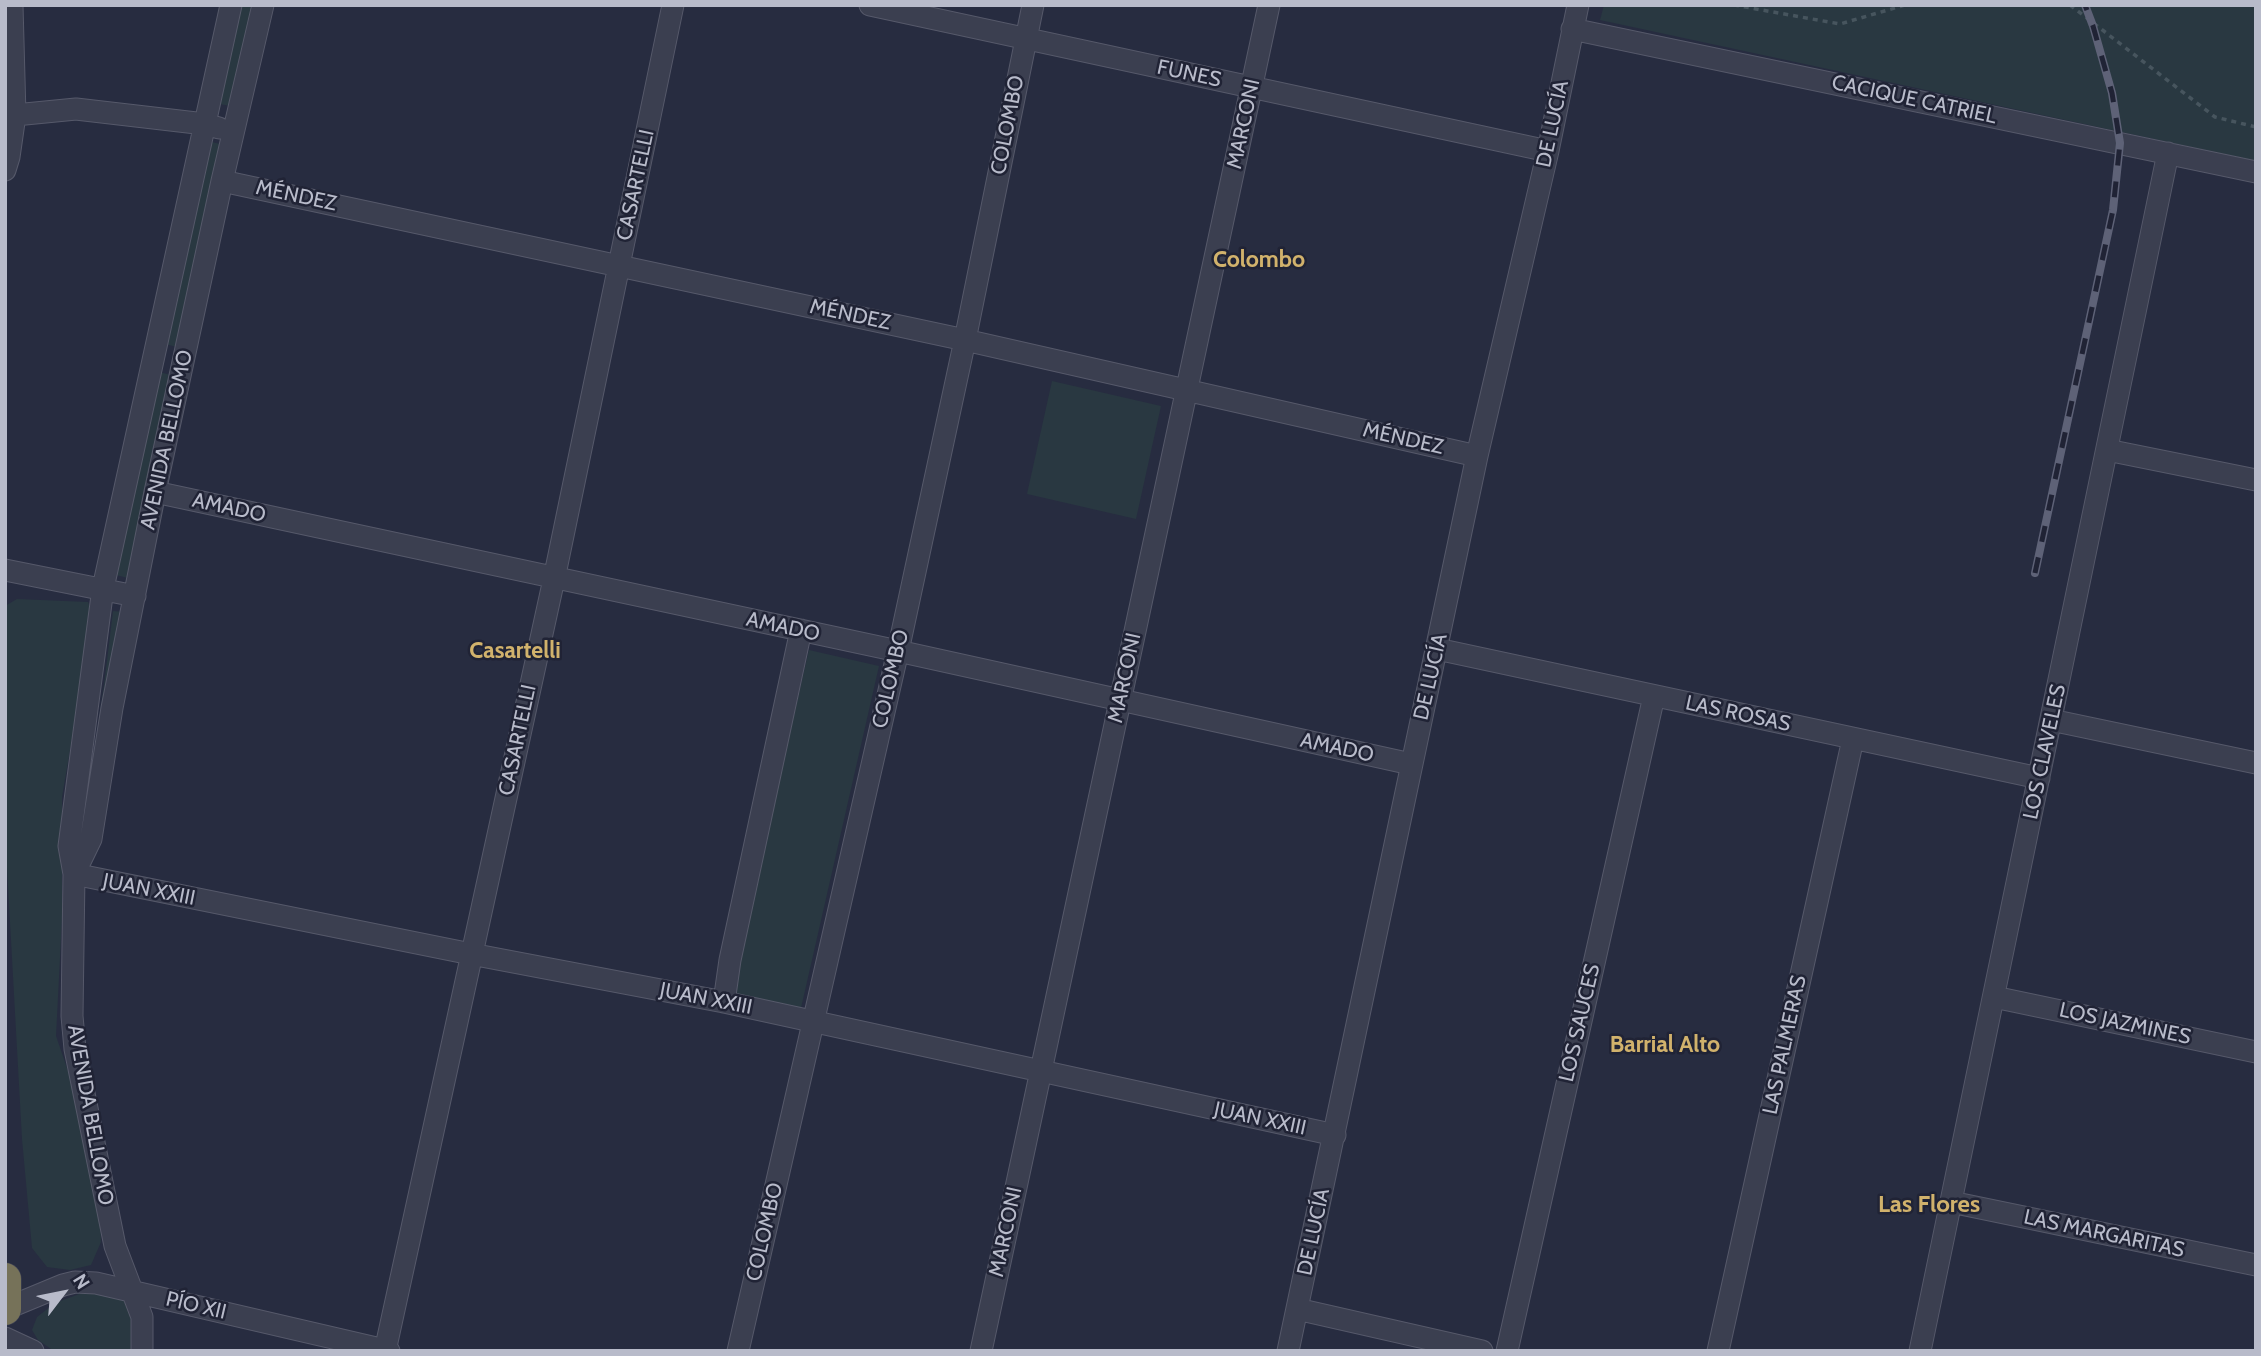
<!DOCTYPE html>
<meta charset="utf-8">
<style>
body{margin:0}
#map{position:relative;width:2261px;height:1356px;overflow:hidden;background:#272c40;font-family:Cabin,sans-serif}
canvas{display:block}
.frame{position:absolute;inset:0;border:7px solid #b8bbca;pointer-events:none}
.north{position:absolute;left:28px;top:1258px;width:70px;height:70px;-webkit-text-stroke:5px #202335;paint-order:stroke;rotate:58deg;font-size:19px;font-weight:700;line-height:28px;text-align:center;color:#b8bbca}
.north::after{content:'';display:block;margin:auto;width:24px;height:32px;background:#b8bbca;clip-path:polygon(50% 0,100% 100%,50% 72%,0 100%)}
</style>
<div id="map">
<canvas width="2261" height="1356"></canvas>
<div class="frame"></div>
<div class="north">N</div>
</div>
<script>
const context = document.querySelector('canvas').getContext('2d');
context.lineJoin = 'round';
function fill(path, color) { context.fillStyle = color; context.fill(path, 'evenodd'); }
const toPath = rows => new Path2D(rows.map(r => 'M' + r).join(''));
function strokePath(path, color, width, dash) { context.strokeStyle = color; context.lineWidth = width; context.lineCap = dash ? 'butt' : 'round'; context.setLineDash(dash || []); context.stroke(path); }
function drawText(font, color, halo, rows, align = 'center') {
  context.font = font + ' Cabin,sans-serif'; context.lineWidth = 5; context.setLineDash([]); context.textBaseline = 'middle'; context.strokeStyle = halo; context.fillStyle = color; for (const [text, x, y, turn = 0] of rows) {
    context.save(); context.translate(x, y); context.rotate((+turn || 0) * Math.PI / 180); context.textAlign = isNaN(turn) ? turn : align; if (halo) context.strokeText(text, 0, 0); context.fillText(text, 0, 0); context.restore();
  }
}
fill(toPath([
 [240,5,253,5,231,106,219,104],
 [1604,5,2256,5,2256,161,1600,20],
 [208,141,220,144,177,347,165,344],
 [159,372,171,375,128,578,116,575],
 [1052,381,1161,406,1136,519,1027,494],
 [17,599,88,602,93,616,62,797,62,919,56,1036,78,1100,100,1206,101,1242,91,1265,70,1270,47,1267,32,1248,22,1139,5,832,5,606],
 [113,611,125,612,82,831,104,685],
 [809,650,879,666,801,1008,730,992],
 [104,1292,123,1299,134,1321,132,1351,54,1351,38,1340,32,1330,37,1317,55,1303,82,1293]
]), '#293841');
const minor = toPath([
 [870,5,1548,151],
 [1572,29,2256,172],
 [15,115,76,109,205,124,219,128],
 [5,170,9,157,15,115,12,5],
 [222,181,965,340,1477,456],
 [2107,450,2256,480],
 [155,492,898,651,1411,764],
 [5,570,135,596],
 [1437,649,2039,778],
 [2051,720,2256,763],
 [74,874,471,954,724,1002,1335,1135],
 [74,874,91,839,112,708,155,492,222,181,263,5],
 [1994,997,2256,1052],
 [724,1002,730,960,801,630],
 [1951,1202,2256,1265],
 [5,1309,63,1285,75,1282,96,1283,389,1351],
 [1297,1309,1482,1351],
 [5,1338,33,1351],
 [142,1351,142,1317,115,1246,75,1049,72,1016,74,874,69,846,103,588,231,5],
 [385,1351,554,579,673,5],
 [738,1351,898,651,965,340,1033,5],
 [981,1351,1269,5],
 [1288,1351,1477,456,1548,151,1578,5],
 [1507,1351,1654,696],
 [1718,1351,1853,739],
 [1920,1351,2168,153]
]);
const highway = toPath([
 [5,1279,5,1309]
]);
strokePath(minor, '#56596a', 23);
strokePath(highway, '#434657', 33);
strokePath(toPath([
 [1734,5,1840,24,1905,5],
 [2070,5,2215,117,2256,127]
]), '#47555e', 3.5, [5, 5]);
strokePath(minor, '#3b3f50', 21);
strokePath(highway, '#767259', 32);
const rail = toPath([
 [2035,573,2113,210,2120,143,2112,93,2093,26,2085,5]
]);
strokePath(rail, '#5e6277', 8);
strokePath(rail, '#202335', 5, [16]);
drawText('21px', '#b8bbca', '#202335', [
 ["FUNES",1189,74,12],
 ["CACIQUE CATRIEL",1914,100,12],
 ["MARCONI",1244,124,-78],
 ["DE LUCÍA",1553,124,-78],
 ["COLOMBO",1008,125,-79],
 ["CASARTELLI",636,185,-78],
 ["MÉNDEZ",296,196,12],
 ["MÉNDEZ",850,315,12],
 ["MÉNDEZ",1403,439,13],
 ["AVENIDA BELLOMO",167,440,-78],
 ["AMADO",229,508,12],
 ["AMADO",783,627,12],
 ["DE LUCÍA",1431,677,-77],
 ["MARCONI",1125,678,-78],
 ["COLOMBO",891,679,-77],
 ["LAS ROSAS",1738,714,12],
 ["CASARTELLI",518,740,-78],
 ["AMADO",1337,748,12],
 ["LOS CLAVELES",2045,752,-78],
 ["JUAN XXIII",149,890,11],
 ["JUAN XXIII",706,999,11],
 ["LOS SAUCES",1580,1023,-77],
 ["LOS JAZMINES",2125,1024,12],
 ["LAS PALMERAS",1785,1045,-78],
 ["AVENIDA BELLOMO",90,1115,80],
 ["JUAN XXIII",1260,1119,12],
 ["COLOMBO",765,1232,-77],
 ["MARCONI",1006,1232,-78],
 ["DE LUCÍA",1314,1232,-78],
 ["LAS MARGARITAS",2104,1234,12],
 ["PÍO XII",196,1306,13]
]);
drawText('bold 23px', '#d1b26c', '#202335', [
 ["Colombo",1259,260],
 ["Casartelli",515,651],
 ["Barrial Alto",1665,1045]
]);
drawText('bold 24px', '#d1b26c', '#202335', [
 ["Las Flores",1929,1205]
]);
</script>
